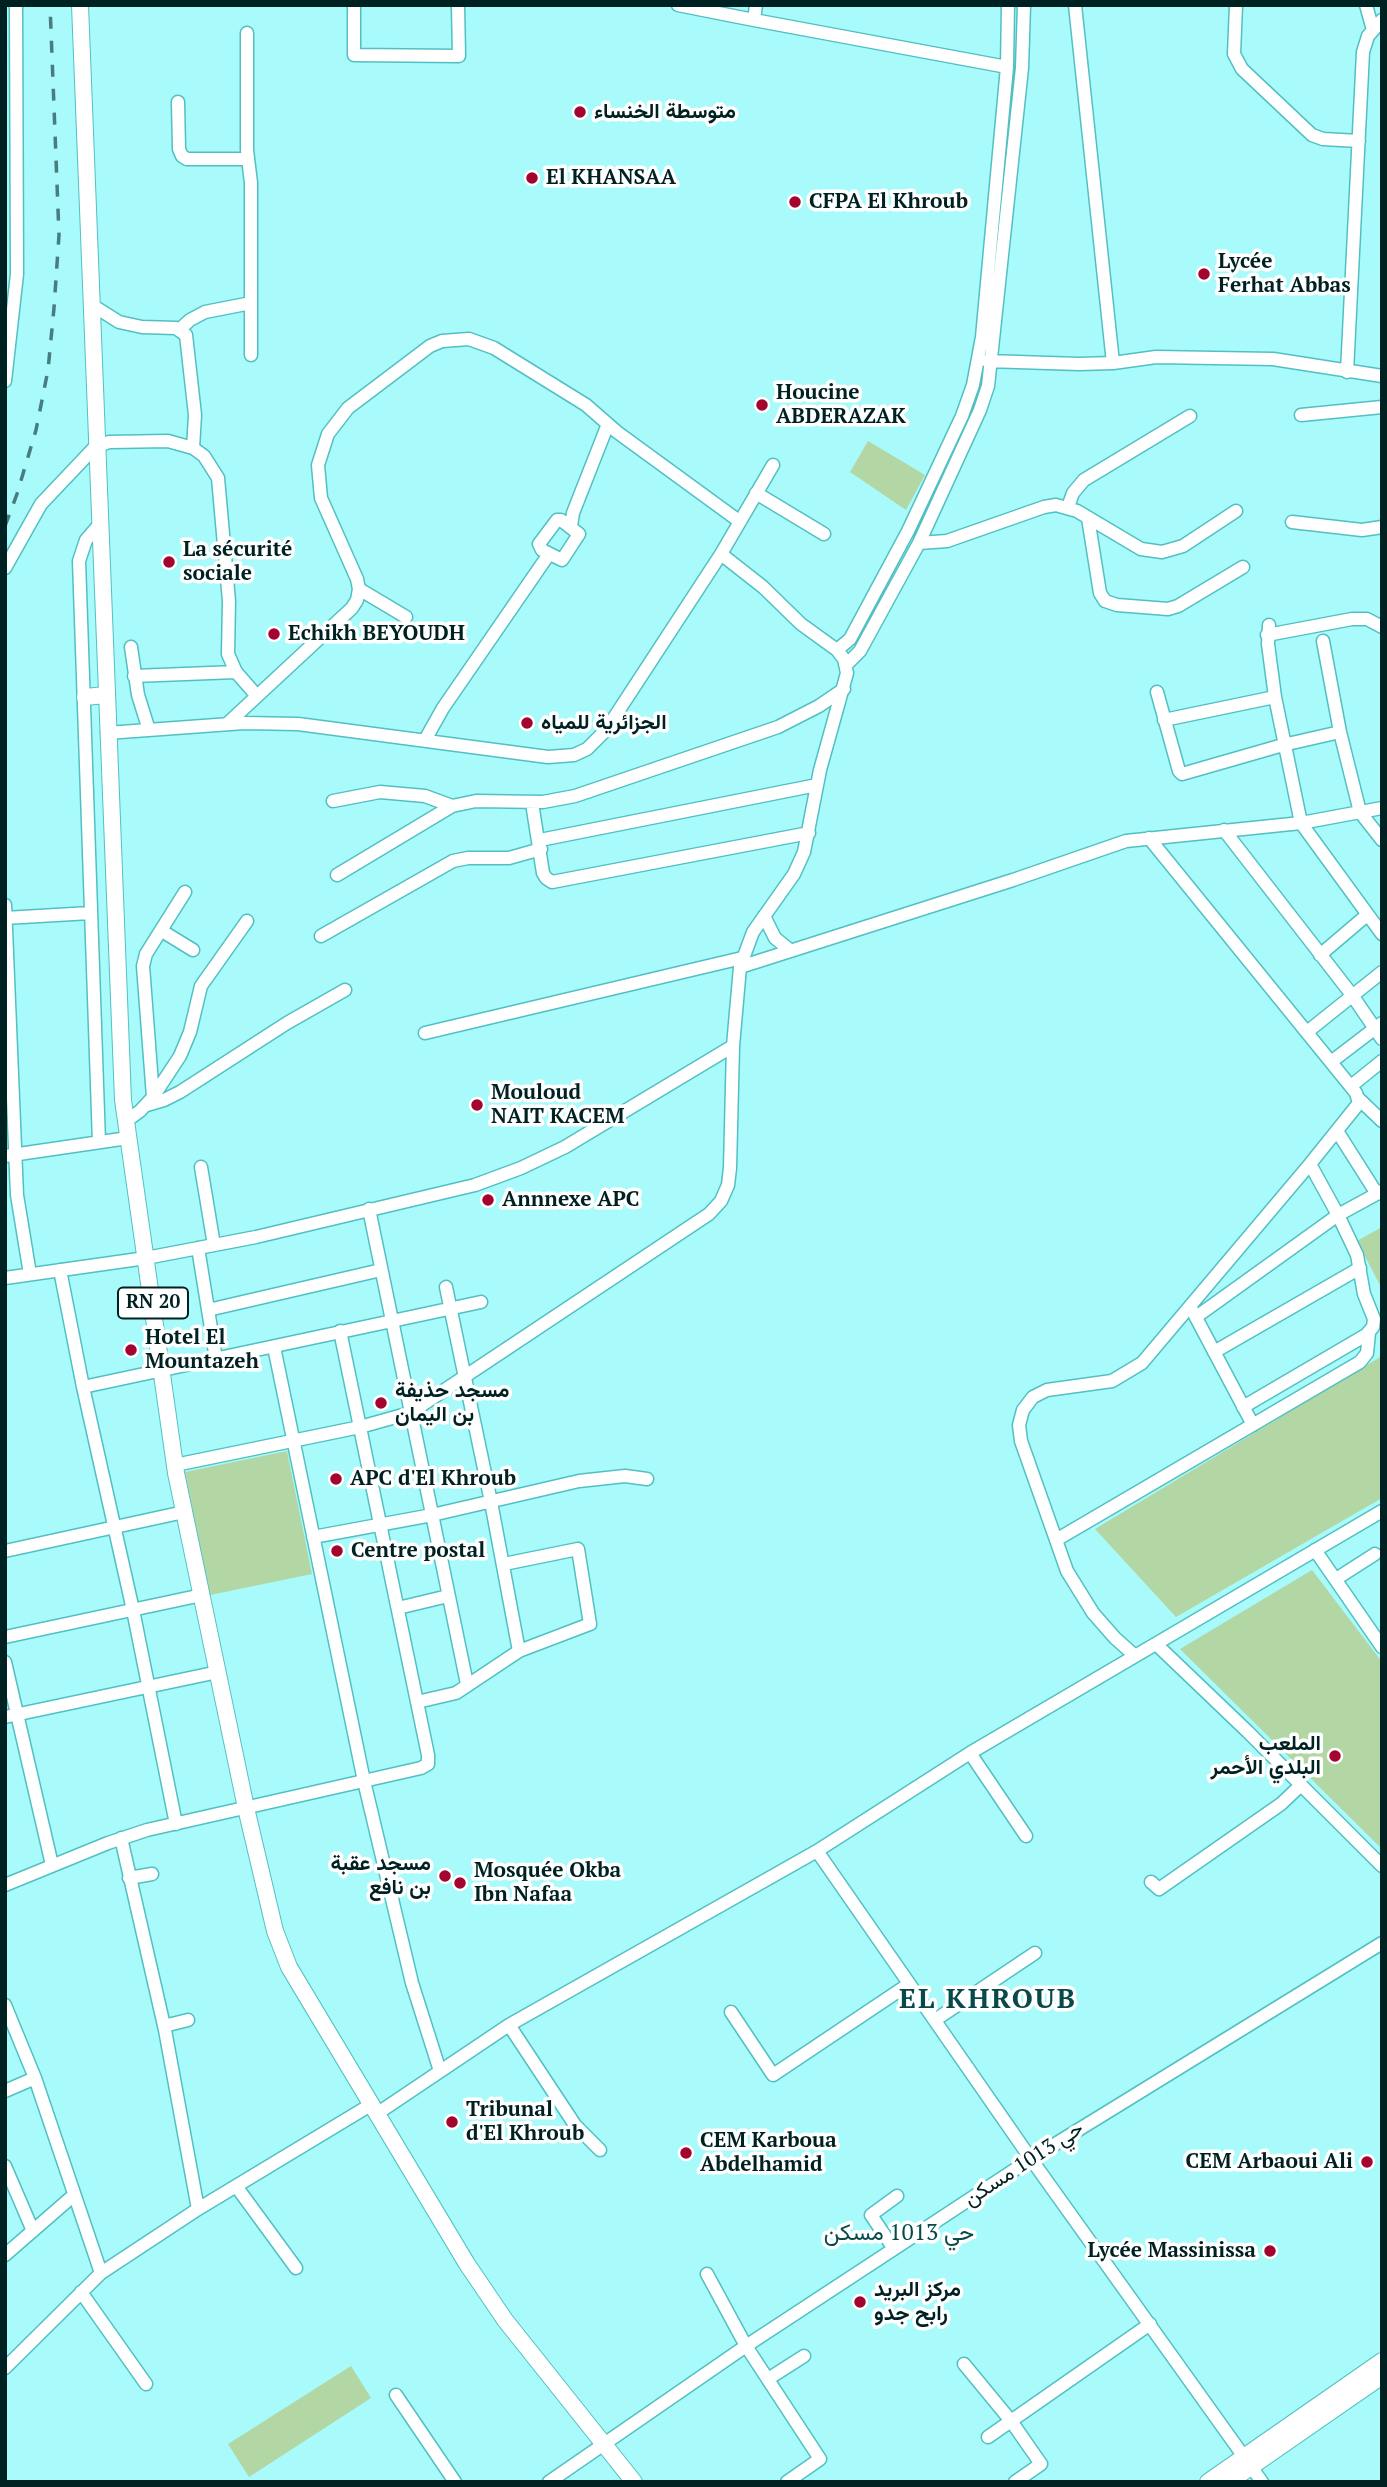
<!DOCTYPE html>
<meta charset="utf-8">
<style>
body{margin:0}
#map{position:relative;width:1387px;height:2487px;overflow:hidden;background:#a8fafb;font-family:"PT Serif",serif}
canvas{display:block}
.frame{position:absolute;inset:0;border:7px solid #002122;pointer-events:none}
</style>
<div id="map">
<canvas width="1387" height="2487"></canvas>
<div class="frame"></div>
</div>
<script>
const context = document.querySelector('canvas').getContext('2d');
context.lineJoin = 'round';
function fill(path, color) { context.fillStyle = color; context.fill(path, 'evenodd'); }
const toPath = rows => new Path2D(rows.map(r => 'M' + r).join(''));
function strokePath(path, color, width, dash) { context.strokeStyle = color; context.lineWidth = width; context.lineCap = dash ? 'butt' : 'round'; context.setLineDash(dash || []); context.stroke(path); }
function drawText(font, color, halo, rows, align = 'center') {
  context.font = font + ' "PT Serif",Vazirmatn,serif'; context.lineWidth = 7; context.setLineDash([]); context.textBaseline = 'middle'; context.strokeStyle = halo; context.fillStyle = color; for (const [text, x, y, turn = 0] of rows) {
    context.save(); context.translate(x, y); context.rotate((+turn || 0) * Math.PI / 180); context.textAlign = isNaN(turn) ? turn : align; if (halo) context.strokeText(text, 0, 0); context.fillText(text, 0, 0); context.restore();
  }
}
fill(toPath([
 [868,441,925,475,906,510,850,472],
 [1382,1227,1382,1289,1357,1241],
 [1382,1356,1382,1498,1176,1617,1095,1529],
 [287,1451,312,1574,210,1595,185,1472],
 [1312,1570,1382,1662,1382,1849,1180,1649],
 [351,2366,371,2398,249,2477,228,2444]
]), '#b2d7a4');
const minor = toPath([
 [354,5,354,55,459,56,458,5],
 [678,5,754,20],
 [756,5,754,20,1007,67],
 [1075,5,1113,363],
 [1236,5,1234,54,1242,69,1312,135,1323,139,1359,141],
 [1366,5,1373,30],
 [247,33,247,150,251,183,251,355],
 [178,102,179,149,182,156,187,159,248,159],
 [92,305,119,322,142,327,176,328,186,335,195,415,193,448],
 [180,329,190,320,205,312,251,303],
 [987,361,1079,364,1113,363,1156,357,1273,359,1382,376],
 [1347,372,1363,52,1368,36,1382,20],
 [5,381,17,274,16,5],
 [1301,415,1382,407],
 [756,493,824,534],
 [1068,507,1073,493,1084,480,1190,416],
 [1088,518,1100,593,1105,601,1117,605,1168,609,1178,606,1243,567],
 [557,520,561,520,579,534,562,560,542,550,539,544,557,520],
 [1292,522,1362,530,1382,527],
 [571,526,573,513,608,424],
 [919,543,947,541,1044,507,1056,505,1077,511,1141,549,1162,552,1183,546,1236,511],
 [5,568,41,504,95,447,109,442,168,441,193,448,204,456,218,478,229,601,228,654,236,672,257,696],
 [359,589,406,617],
 [1269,625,1268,644,1275,697,1301,823,1382,934],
 [1267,635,1352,619,1367,619,1382,627],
 [1323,641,1340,732,1360,812,1382,840],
 [131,647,138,695,149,730],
 [837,650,850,639,908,531,962,416,973,385,982,337,1007,67,1008,5],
 [846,665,860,651,919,543,980,410,988,386,1022,68,1024,5],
 [134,676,236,672],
 [1157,692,1179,771,1182,774,1283,745,1340,732],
 [1164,720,1275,697],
 [227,724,352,608,357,600,359,589,357,579,321,498,318,465,328,434,348,408,430,346,442,341,469,339,494,348,586,405,617,432,739,521],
 [107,733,244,723,298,724,548,757,574,755,587,749,606,730,721,554,773,465],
 [425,740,443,708,549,554],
 [333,801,380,792,425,796,452,806],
 [532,803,543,873,546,878,552,882,809,833],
 [1224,830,1352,995,1382,1039],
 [540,840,817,785],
 [337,875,452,806,476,801,543,802,575,796,778,727,819,706,844,689],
 [5,905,17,1195,30,1274],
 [764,916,775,938,791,951],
 [5,918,90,913],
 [162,931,193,950],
 [321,936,453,861,468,858,509,858,541,849],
 [1320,955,1367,915],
 [740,967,1013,880,1126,841,1301,823,1382,808],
 [1307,1032,1382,972],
 [425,1033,742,958],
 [1331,1062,1382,1023],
 [1351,1086,1382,1061],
 [153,1097,143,966,146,954,185,892],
 [1359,1099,1382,1121],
 [147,1105,164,1100,180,1092,287,1023,345,990],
 [125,1122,140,1111,153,1097,180,1056,190,1032,201,986,247,921],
 [1337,1131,1377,1194],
 [99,1142,79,561,86,540,99,525],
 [5,1156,128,1138],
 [201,1167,214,1245],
 [369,1209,467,1684],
 [198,1248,216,1359],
 [60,1270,83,1387,481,1302],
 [5,1278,146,1258,256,1237,475,1185,521,1168,565,1147,733,1046],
 [446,1287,491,1502,519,1651],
 [208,1310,381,1270],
 [1192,1310,1253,1425],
 [1196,1317,1338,1215,1382,1191],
 [274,1347,364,1781,412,1983,440,2071],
 [1214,1352,1360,1268],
 [83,1387,133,1610,176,1824],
 [1243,1407,1366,1335,1373,1327,1374,1319,1364,1294,1357,1255,1338,1215,1310,1164],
 [175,1465,360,1427,410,1413,709,1214,721,1201,728,1185,730,1168,733,1046,740,967,753,932,794,874,804,852,820,770,847,673,844,659,837,650,801,624,763,587,721,554],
 [313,1537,432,1515,579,1481,625,1476,647,1479],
 [1056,1540,1360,1362,1367,1353,1369,1333],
 [1315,1550,1382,1647],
 [5,1551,184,1512],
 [1336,1579,1375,1554],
 [398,1608,448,1596],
 [5,1637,202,1595],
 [1156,1644,1248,1732,1382,1866],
 [1134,1655,1115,1638,1093,1613,1067,1571,1021,1441,1019,1425,1023,1410,1033,1397,1047,1390,1112,1381,1142,1363,1310,1164,1359,1103,1356,1093,1149,838],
 [5,1662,52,1865],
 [417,1702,456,1693,519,1651,590,1624,578,1549,504,1564],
 [5,1717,218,1672],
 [970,1753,1026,1836],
 [121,1838,165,2030,198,2209],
 [817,1851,1031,2159,1262,2482],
 [129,1878,152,1874],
 [1151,1882,1159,1889,1281,1804,1301,1785],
 [5,1885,108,1843,147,1830,421,1768,428,1764,428,1755,340,1331],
 [5,2005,35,2078,101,2273],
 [731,2012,773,2075,909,1984],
 [935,2020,1035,1953],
 [509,2025,575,2125,600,2150],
 [164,2026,188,2020],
 [5,2091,35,2078],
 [378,2113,509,2025,817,1851,970,1753,1382,1511],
 [5,2166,33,2231],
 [236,2186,296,2268],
 [894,2249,871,2215,897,2196],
 [5,2255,74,2195],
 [707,2274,746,2346,820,2459,787,2482],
 [81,2292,146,2384],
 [964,2364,1011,2421,1041,2464,1015,2482],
 [5,2368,101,2273,198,2209,372,2104],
 [768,2379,804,2356],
 [396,2395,455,2482],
 [988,2437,1150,2324],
 [549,2482,746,2346,1031,2159,1382,1943]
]);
const major = toPath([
 [80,5,123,1100,176,1473,246,1808,275,1931,289,1967,467,2264,505,2320,634,2482],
 [85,697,106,695],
 [1208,2482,1382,2361],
 [1229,2482,1382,2376]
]);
strokePath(minor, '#52c0c2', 15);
strokePath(major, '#52c0c2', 18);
strokePath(minor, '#fff', 12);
strokePath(major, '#fff', 16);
strokePath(toPath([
 [5,526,17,494,36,430,48,370,54,308,59,235,50,5]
]), '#477d7e', 3.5, [12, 12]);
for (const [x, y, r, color] of [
 [580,112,7,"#a30430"],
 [532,178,7,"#a30430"],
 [795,202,7,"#a30430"],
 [1204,274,7,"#a30430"],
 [762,405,7,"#a30430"],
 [169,562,7,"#a30430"],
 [274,634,7,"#a30430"],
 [527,723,7,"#a30430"],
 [477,1105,7,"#a30430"],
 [488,1200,7,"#a30430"],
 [131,1350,7,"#a30430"],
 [381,1403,7,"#a30430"],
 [336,1479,7,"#a30430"],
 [337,1551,7,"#a30430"],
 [1335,1756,7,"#a30430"],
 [445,1876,7,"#a30430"],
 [460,1883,7,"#a30430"],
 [452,2122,7,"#a30430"],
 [686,2153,7,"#a30430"],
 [1367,2162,7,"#a30430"],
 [1270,2251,7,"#a30430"],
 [860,2302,7,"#a30430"]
]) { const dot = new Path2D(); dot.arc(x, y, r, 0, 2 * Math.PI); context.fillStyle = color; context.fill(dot); strokePath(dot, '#fff', 2.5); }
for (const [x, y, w] of [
 [153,1303,70]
]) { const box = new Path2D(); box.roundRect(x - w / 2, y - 15.5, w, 31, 5); context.fillStyle = '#fff'; context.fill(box); strokePath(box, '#002122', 2); }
drawText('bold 19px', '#002122', null, [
 ["RN 20",153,1303]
]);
drawText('bold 21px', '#002122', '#fff', [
 ["متوسطة الخنساء",594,112],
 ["El KHANSAA",546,178],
 ["CFPA El Khroub",809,202],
 ["Lycée",1218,262],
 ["Ferhat Abbas",1218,286],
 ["Houcine",776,393],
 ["ABDERAZAK",776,417],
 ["La sécurité",183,550],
 ["sociale",183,574],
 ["Echikh BEYOUDH",288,634],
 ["الجزائرية للمياه",541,723],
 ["Mouloud",491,1093],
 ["NAIT KACEM",491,1117],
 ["Annnexe APC",502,1200],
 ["Hotel El",145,1338],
 ["Mountazeh",145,1362],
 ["مسجد حذيفة",395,1391],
 ["بن اليمان",395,1415],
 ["APC d'El Khroub",350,1479],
 ["Centre postal",351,1551],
 ["الملعب",1321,1744,"right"],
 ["البلدي الأحمر",1321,1768,"right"],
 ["مسجد عقبة",431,1864,"right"],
 ["بن نافع",431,1888,"right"],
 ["Mosquée Okba",474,1871],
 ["Ibn Nafaa",474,1895],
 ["Tribunal",466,2110],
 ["d'El Khroub",466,2134],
 ["CEM Karboua",700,2141],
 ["Abdelhamid",700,2165],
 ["CEM Arbaoui Ali",1353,2162,"right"],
 ["Lycée Massinissa",1256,2251,"right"],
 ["مركز البريد",874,2290],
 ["رابح جدو",874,2314]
], 'left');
drawText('21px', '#002122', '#fff', [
 ["حي 1013 مسكن",1024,2164,-33]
]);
drawText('23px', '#08494a', '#fff', [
 ["حي 1013 مسكن",899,2233]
]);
context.letterSpacing = '2px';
drawText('bold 28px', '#08494a', '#fff', [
 ["EL KHROUB",988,2000]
]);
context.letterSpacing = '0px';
</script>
